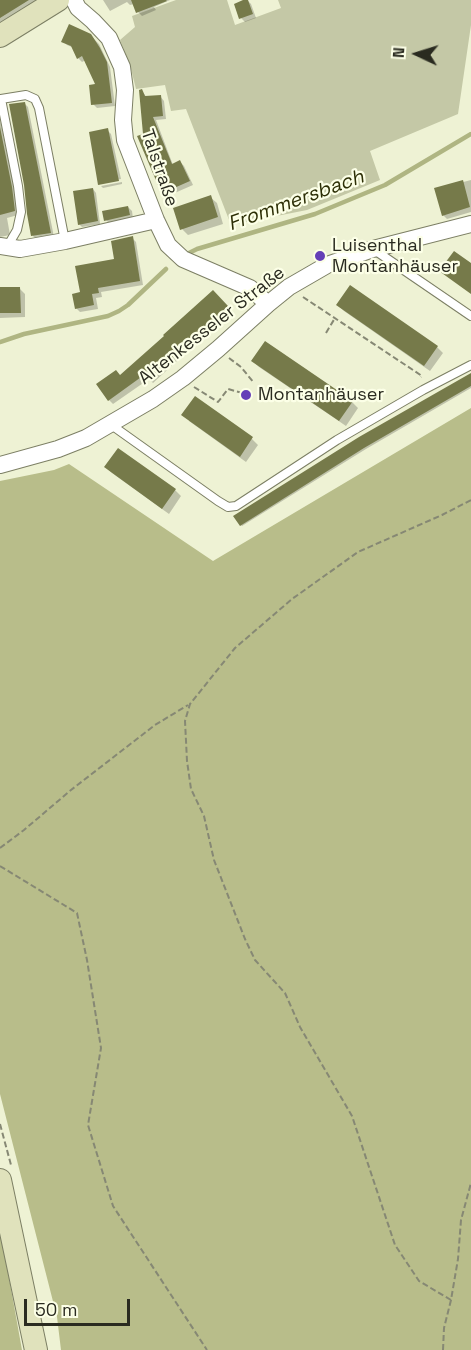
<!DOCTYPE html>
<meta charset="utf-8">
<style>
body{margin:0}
#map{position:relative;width:471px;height:1350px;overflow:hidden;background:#eef2d4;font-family:"Space Grotesk",sans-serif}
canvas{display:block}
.north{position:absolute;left:387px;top:24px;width:60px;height:60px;-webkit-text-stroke:4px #fcffe7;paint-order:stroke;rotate:274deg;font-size:16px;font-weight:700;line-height:24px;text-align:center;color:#2a2b20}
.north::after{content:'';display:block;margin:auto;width:21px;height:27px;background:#2a2b20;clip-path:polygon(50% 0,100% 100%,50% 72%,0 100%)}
.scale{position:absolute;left:24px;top:1299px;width:106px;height:27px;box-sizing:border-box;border:3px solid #2a2b20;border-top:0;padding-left:8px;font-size:18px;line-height:21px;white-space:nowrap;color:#2a2b20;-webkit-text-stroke:4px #fcffe7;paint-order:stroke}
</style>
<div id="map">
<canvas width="471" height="1350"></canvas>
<div class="north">N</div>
<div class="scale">50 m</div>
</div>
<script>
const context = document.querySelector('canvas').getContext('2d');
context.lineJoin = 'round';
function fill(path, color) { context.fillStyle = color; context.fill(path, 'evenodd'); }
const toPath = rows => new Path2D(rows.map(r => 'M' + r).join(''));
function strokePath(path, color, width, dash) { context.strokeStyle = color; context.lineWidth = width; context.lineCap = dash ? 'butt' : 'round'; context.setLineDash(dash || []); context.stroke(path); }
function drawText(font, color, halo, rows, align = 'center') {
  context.font = font + ' "Space Grotesk",sans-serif'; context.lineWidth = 4.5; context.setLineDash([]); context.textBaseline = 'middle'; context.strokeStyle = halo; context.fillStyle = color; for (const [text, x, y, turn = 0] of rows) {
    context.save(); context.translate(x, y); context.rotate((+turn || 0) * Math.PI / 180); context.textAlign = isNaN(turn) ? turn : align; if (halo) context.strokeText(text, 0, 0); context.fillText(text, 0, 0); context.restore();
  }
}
fill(toPath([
 [176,0,227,0,235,25,281,8,278,0,471,0,471,25,458,114,370,151,380,180,307,210,231,225,186,109,171,111,165,85,136,89,130,65,120,40,135,27,132,16]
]), '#c4c8a6');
fill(toPath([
 [471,408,471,1350,61,1350,57,1317,0,1094,0,481,54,470,69,464,213,561],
 [0,1226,0,1228,22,1350,0,1350]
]), '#b8bd8a');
fill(toPath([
 [0,0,42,0,0,26],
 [103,0,170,0,154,7,156,10,142,16,138,12,134,4,130,5,127,2,110,11],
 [247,0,251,4,256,18,245,22,241,18],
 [90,35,99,44,110,67,115,106,97,108,93,104,97,85,86,60,82,62,78,58,74,48,67,45,63,41],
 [142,91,147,98,160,96,164,101,166,119,156,120,173,165,180,162,184,166,193,185,170,195,166,195,162,191,145,135],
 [24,103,28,107,54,237,37,240,33,236],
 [0,119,15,192,18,215,7,218,10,235,0,237],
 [107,130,111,134,121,179,100,183,100,185,99,184],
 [471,180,471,212,447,219,443,215,436,189],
 [122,182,122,184,103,188,101,186],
 [93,189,96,193,100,224,82,227,79,224],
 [210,197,217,203,223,224,188,235,182,229],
 [128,207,132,211,133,219,110,224,106,220],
 [132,238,136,242,143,285,101,292,102,297,96,298,98,309,80,312,76,308,82,293,116,260],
 [0,289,20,289,25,294,25,317,0,318],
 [213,292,231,311,153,383,149,379,113,404,109,400,121,377],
 [338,305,437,347,443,353,430,371,344,311],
 [253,361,352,402,358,408,346,426,259,367],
 [471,375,471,388,366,449,242,526,241,525],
 [195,398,252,439,258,445,246,462,189,421],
 [106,467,175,490,181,496,169,514,112,473]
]), '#0003');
strokePath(toPath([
 [189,253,197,249,315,214,385,185,471,134],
 [0,342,24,334,108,316,119,311,128,305,166,269]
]), '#afb582', 4.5);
fill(toPath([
 [0,0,29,0,0,18],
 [131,0,166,0,167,1,136,13],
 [243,0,248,0,253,14,239,19,234,4],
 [69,24,91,34,100,48,107,62,112,103,91,105,89,85,95,84,82,56,77,59,71,46,61,42],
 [142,89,145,96,161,95,163,116,153,117,172,164,180,160,190,181,165,192,161,192,137,136,143,134,139,90],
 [25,102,51,233,31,236,27,214,24,185,9,104],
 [0,127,12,187,15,211,0,215],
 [108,128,119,181,98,185,89,132],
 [463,180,470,207,442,216,434,188],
 [93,188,98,221,78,225,73,191],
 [211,195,218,217,180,230,173,208],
 [128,206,130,215,104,221,102,211],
 [133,236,140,281,98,288,99,293,92,294,94,305,75,309,72,294,80,292,75,266,114,259,111,241],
 [454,251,471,263,471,294,439,271],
 [350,285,438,346,424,366,336,305],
 [0,287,20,287,21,313,0,313],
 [213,290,228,306,148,380,144,375,108,401,96,384,116,370,120,375,164,336,163,335],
 [265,341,353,401,339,421,251,361],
 [471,373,471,386,364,448,240,526,233,516,359,437],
 [195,396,253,437,240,457,181,415],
 [118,448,176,489,162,509,104,467]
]), '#767a4a');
const lane = toPath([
 [7,247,17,230,21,212,18,186,1,99,26,95,35,99,39,108,65,241],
 [373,249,471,316],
 [110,424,218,501,228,507,236,506,337,440,423,390,471,365]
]);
const street = toPath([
 [74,0,78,8,93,21,109,38,122,67,125,90,123,120,125,140,156,220,168,245,183,259,250,288,268,304],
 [0,246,20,249,65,241,156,220],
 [0,465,58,449,86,438,153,399,183,378,218,349,268,304,289,287,327,265,373,249,471,224]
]);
const secondary = toPath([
 [0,36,58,0],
 [0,1180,36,1350]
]);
strokePath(lane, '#7c7f64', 10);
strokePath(street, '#7c7f64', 18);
strokePath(secondary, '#7c7f64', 24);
strokePath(toPath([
 [303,297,422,376,421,377],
 [326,333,335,318],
 [229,358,241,367,254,383],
 [194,387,218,402,228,389,246,394],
 [0,848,24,830,71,790,155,725,188,705],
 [0,866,77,913,87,960,101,1048,88,1125,113,1206,207,1350],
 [0,1124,11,1165],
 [451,1300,419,1281,395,1245,352,1116,300,1027,285,993,255,960,245,939,214,860,204,816,191,789,187,761,185,721,190,704,235,648,292,599,358,552,442,515,471,500],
 [443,1350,444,1328,451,1300,458,1259,461,1220,471,1183]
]), '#868874', 2, [6, 3]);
strokePath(lane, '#fff', 8);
strokePath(street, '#fff', 16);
strokePath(secondary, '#e0e2bc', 22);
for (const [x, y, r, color] of [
 [320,256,6,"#653fb7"],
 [246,395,6,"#653fb7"]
]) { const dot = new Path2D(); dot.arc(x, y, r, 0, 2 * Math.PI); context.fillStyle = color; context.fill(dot); strokePath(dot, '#fcffe7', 2); }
drawText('18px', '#2a2b20', '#fcffe7', [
 ["Talstraße",159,168,71],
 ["Altenkesseler Straße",212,326,-38]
]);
drawText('18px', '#2a2b20', '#fcffe7', [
 ["Luisenthal",332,246],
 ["Montanhäuser",332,267],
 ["Montanhäuser",258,395]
], 'left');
drawText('italic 20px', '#2c2e05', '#fcffe7', [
 ["Frommersbach",296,201,-20]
]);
</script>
